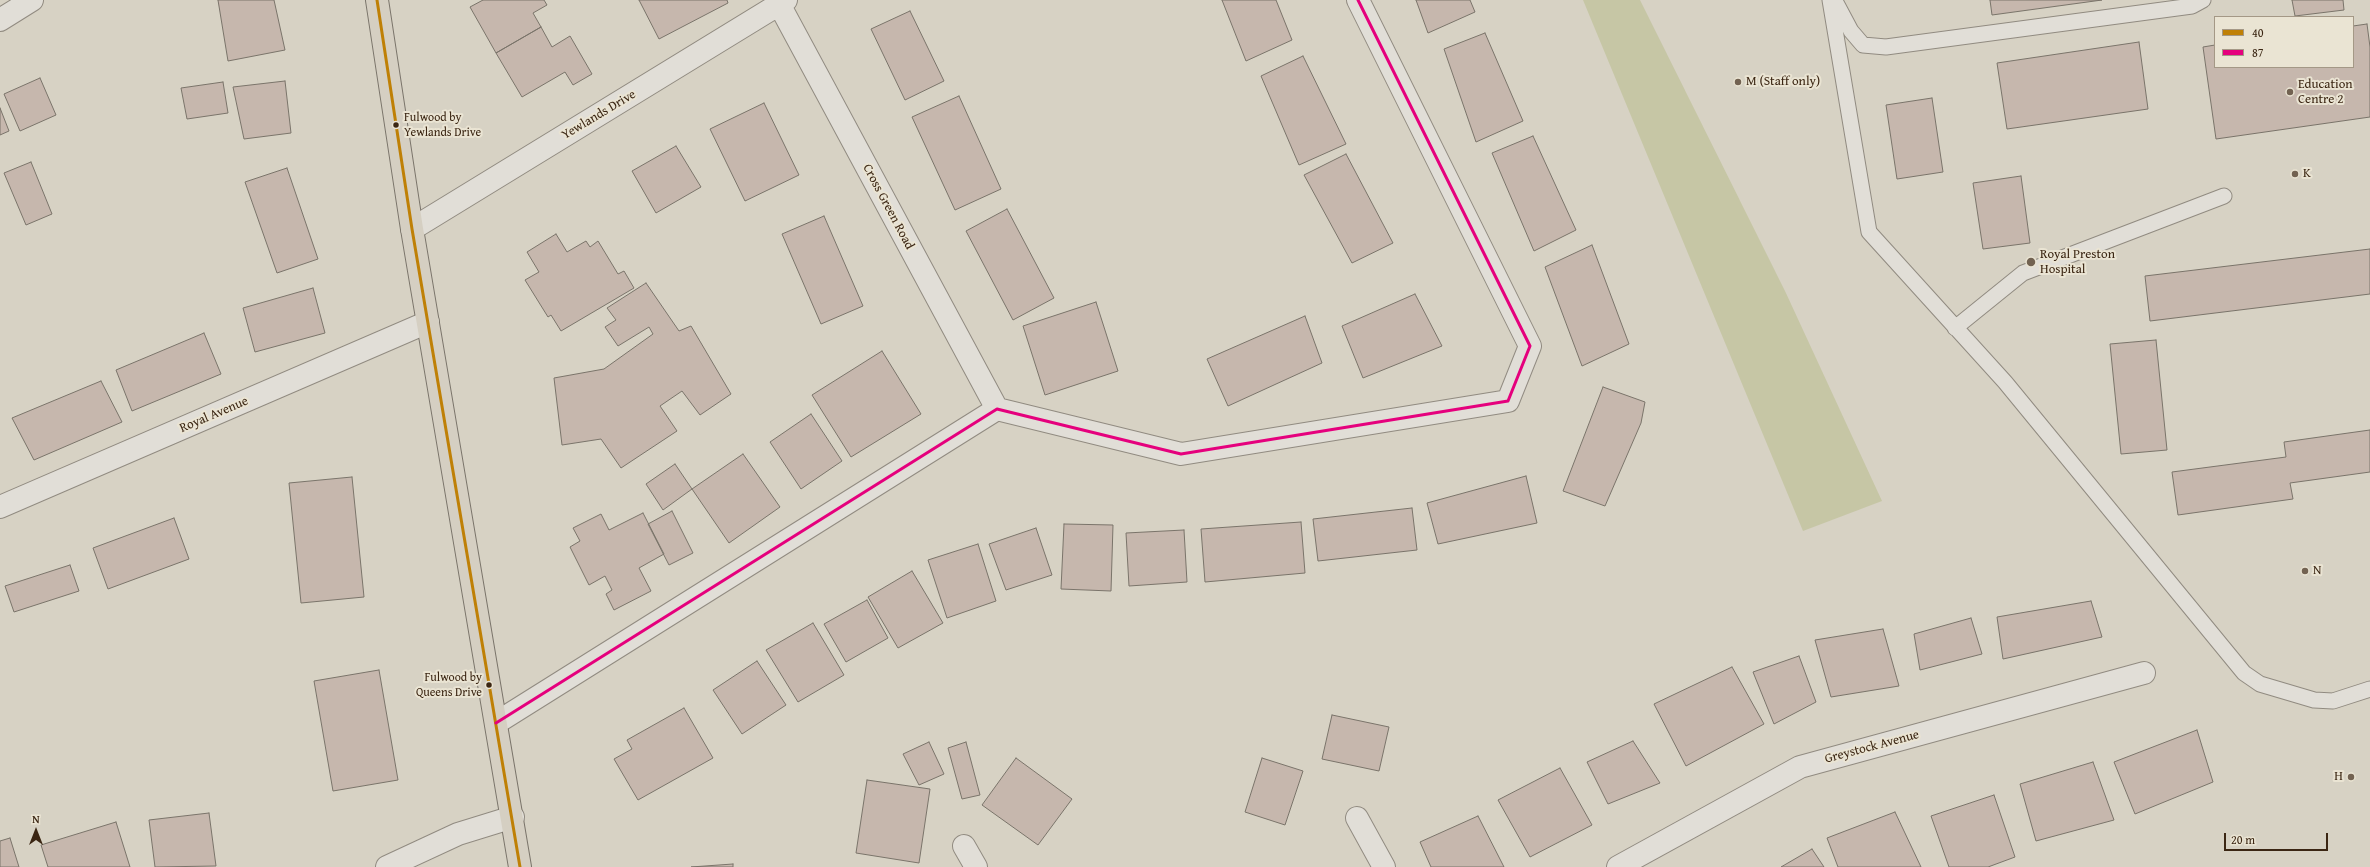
<!DOCTYPE html>
<style>
body{margin:0}
#map{position:relative;width:2370px;height:867px;overflow:hidden;background:#d7d2c4;font-family:"Gentium Book Plus",serif}
canvas{display:block}
.legend{position:absolute;left:2214px;top:16px;width:140px;height:52px;box-sizing:border-box;background:#eae4d3;border:1px solid #a49886;margin:0;padding:5px 7px;list-style:none;font-size:12px;color:#3b2613}
.legend li{display:flex;align-items:center;gap:8px;height:20px}
.legend b{width:20px;border:1px solid #a49886}
.north{position:absolute;left:16px;top:811px;width:40px;height:40px;-webkit-text-stroke:3px #eae4d3;paint-order:stroke;rotate:0deg;font-size:11px;font-weight:700;line-height:16px;text-align:center;color:#3b2613}
.north::after{content:'';display:block;margin:auto;width:14px;height:18px;background:#3b2613;clip-path:polygon(50% 0,100% 100%,50% 72%,0 100%)}
.scale{position:absolute;left:2224px;top:833px;width:104px;height:18px;box-sizing:border-box;border:2px solid #3b2613;border-top:0;padding-left:5px;font-size:12px;line-height:14px;white-space:nowrap;color:#3b2613;-webkit-text-stroke:3px #eae4d3;paint-order:stroke}
</style>
<div id="map">
<canvas width="2370" height="867"></canvas>
<ul class="legend">
<li><b style="height:5px;background:#bf8006"></b>40</li>
<li><b style="height:5px;background:#e5007d"></b>87</li>
</ul>
<div class="north">N</div>
<div class="scale">20 m</div>
</div>
<script>
const context = document.querySelector('canvas').getContext('2d');
context.lineJoin = 'round';
function fill(path, color) { context.fillStyle = color; context.fill(path, 'evenodd'); }
const toPath = rows => new Path2D(rows.map(r => 'M' + r).join(''));
function strokePath(path, color, width, dash) { context.strokeStyle = color; context.lineWidth = width; context.lineCap = dash ? 'butt' : 'round'; context.setLineDash(dash || []); context.stroke(path); }
function drawText(font, color, halo, rows, align = 'center') {
  context.font = font + ' "Gentium Book Plus",serif'; context.lineWidth = 4; context.setLineDash([]); context.textBaseline = 'middle'; context.strokeStyle = halo; context.fillStyle = color; for (const [text, x, y, turn = 0] of rows) {
    context.save(); context.translate(x, y); context.rotate((+turn || 0) * Math.PI / 180); context.textAlign = isNaN(turn) ? turn : align; if (halo) context.strokeText(text, 0, 0); context.fillText(text, 0, 0); context.restore();
  }
}
fill(toPath([
 [1583,0,1640,0,1785,291,1882,501,1803,531]
]), '#c6c6a5');
const building = toPath([
 [218,0,274,0,285,50,228,61,218,0],
 [483,0,544,0,547,5,533,13,541,27,496,53,470,7,483,0],
 [639,0,727,0,728,3,659,39,639,0],
 [1222,0,1276,0,1292,40,1246,61,1222,0],
 [1416,0,1470,0,1475,12,1428,33,1416,0],
 [1990,0,2102,0,1992,15,1990,0],
 [2292,0,2343,0,2344,10,2295,16,2292,0],
 [910,11,944,81,905,100,871,29,910,11],
 [2367,24,2370,47,2370,117,2216,139,2203,47,2215,45,2215,67,2353,67,2353,26,2367,24],
 [541,27,552,47,570,36,592,74,573,85,565,72,522,97,496,53,541,27],
 [1485,33,1523,121,1476,142,1444,49,1485,33],
 [2139,42,2148,109,2007,129,1997,63,2139,42],
 [1303,56,1346,144,1299,165,1261,76,1303,56],
 [40,78,56,115,20,131,4,94,40,78],
 [285,81,291,133,244,139,233,87,285,81],
 [223,82,228,113,187,119,181,88,223,82],
 [959,96,1001,189,955,210,912,117,959,96],
 [1932,98,1943,172,1897,179,1886,105,1932,98],
 [764,103,799,175,745,201,710,129,764,103],
 [0,108,9,131,0,135,0,108],
 [1533,136,1576,230,1534,251,1492,153,1533,136],
 [676,146,701,187,656,213,632,171,676,146],
 [1346,154,1393,243,1352,263,1304,175,1346,154],
 [31,162,52,214,26,225,4,173,31,162],
 [287,168,318,259,277,273,245,182,287,168],
 [2021,176,2030,243,1983,249,1973,183,2021,176],
 [1007,209,1054,298,1013,320,966,231,1007,209],
 [824,216,863,306,821,324,782,234,824,216],
 [556,234,567,252,586,241,590,247,598,241,618,274,624,271,634,288,561,331,551,315,548,317,525,280,539,272,527,252,556,234],
 [1592,245,1629,344,1582,366,1545,267,1592,245],
 [2370,249,2370,294,2150,321,2145,276,2370,249],
 [646,283,679,331,691,326,731,394,700,415,682,391,660,406,677,431,621,468,601,439,562,445,554,378,604,369,653,334,649,327,618,346,605,327,616,320,607,308,646,283],
 [313,288,325,333,255,352,243,308,313,288],
 [1415,294,1442,346,1363,378,1342,326,1415,294],
 [1096,302,1118,371,1045,395,1023,326,1096,302],
 [1305,316,1322,363,1228,406,1207,359,1305,316],
 [204,333,221,374,132,411,116,370,204,333],
 [2156,340,2167,450,2121,454,2110,344,2156,340],
 [882,351,921,414,851,457,812,395,882,351],
 [101,381,122,422,34,460,12,418,101,381],
 [1603,387,1645,402,1641,423,1605,506,1563,491,1603,387],
 [811,414,842,461,801,489,770,442,811,414],
 [2370,430,2370,472,2290,483,2293,499,2178,515,2172,472,2286,457,2284,442,2370,430],
 [743,454,780,507,729,543,692,489,743,454],
 [675,464,692,489,663,510,646,484,675,464],
 [1526,476,1537,523,1438,544,1427,503,1526,476],
 [352,477,364,597,301,603,289,483,352,477],
 [1412,508,1417,550,1318,561,1313,519,1412,508],
 [672,511,693,553,669,565,648,524,672,511],
 [643,513,664,554,639,568,651,591,614,610,606,594,612,590,605,576,589,585,570,547,580,541,573,528,601,514,609,530,643,513],
 [174,518,189,559,108,589,93,548,174,518],
 [1301,522,1305,573,1205,582,1201,529,1301,522],
 [1064,524,1113,525,1111,591,1061,589,1064,524],
 [1036,528,1052,575,1006,590,989,544,1036,528],
 [1184,530,1187,582,1129,586,1126,533,1184,530],
 [978,544,996,601,947,618,928,560,978,544],
 [70,565,79,591,14,612,5,586,70,565],
 [912,571,943,623,898,648,868,597,912,571],
 [867,600,888,638,846,662,824,624,867,600],
 [2091,601,2102,637,2003,659,1997,617,2091,601],
 [1971,618,1982,654,1920,670,1914,634,1971,618],
 [813,623,844,675,798,702,766,650,813,623],
 [1883,629,1899,686,1831,697,1815,640,1883,629],
 [1799,656,1816,702,1774,724,1753,672,1799,656],
 [757,661,786,705,742,734,713,690,757,661],
 [1732,667,1764,724,1686,766,1654,704,1732,667],
 [379,670,398,780,333,791,314,681,379,670],
 [684,708,713,758,638,800,614,759,632,749,627,740,684,708],
 [1332,715,1389,727,1379,771,1322,759,1332,715],
 [2197,730,2213,782,2135,814,2114,762,2197,730],
 [1633,741,1660,783,1608,804,1587,762,1633,741],
 [929,742,944,774,919,785,903,754,929,742],
 [966,742,980,795,962,799,948,748,966,742],
 [1016,758,1072,799,1038,845,982,805,1016,758],
 [1262,758,1303,771,1285,825,1245,812,1262,758],
 [2093,762,2114,820,2036,841,2020,784,2093,762],
 [1560,768,1592,825,1530,857,1498,800,1560,768],
 [867,780,930,789,919,863,856,853,867,780],
 [1994,795,2015,857,1988,867,1949,867,1931,816,1994,795],
 [1895,812,1921,867,1838,867,1827,838,1895,812],
 [209,813,216,866,155,867,149,820,209,813],
 [1478,816,1504,867,1431,867,1420,842,1478,816],
 [116,822,130,867,48,867,41,845,116,822],
 [10,838,19,867,0,867,0,841,10,838],
 [1812,849,1824,867,1781,867,1812,849],
 [733,864,733,867,691,867,733,864]
]);
fill(building, '#c6b7ad');
strokePath(building, '#7a746a', 1);
const service = toPath([
 [1830,0,1869,232,2005,382,2244,673,2260,684,2314,700,2333,701,2370,689],
 [1835,1,1851,31,1863,45,1886,47,2192,6,2203,0],
 [1955,328,2023,273,2224,196]
]);
const minor = toPath([
 [779,4,997,409],
 [0,20,32,0],
 [412,229,786,0],
 [0,507,428,322],
 [496,723,997,409,1181,454,1508,401,1530,346,1358,0],
 [1357,818,1384,867],
 [964,846,976,867],
 [387,867,458,834,513,817],
 [1618,867,1800,767,2144,673]
]);
const trunk = toPath([
 [377,0,412,229,520,867]
]);
strokePath(service, '#918b81', 17);
strokePath(minor, '#918b81', 24);
strokePath(trunk, '#7a746a', 24);
strokePath(service, '#e1ded7', 15);
strokePath(minor, '#e1ded7', 22);
strokePath(trunk, '#d5cfc2', 22);
strokePath(toPath([
 [377,0,412,229,520,867]
]), '#bf8006', 3);
strokePath(toPath([
 [496,723,997,409,1181,454,1508,401,1530,346,1358,0]
]), '#e5007d', 3);
for (const [x, y, r, color] of [
 [1738,82,4,"#726251"],
 [2290,92,4,"#726251"],
 [396,125,3.5,"#3b2613"],
 [2295,174,4,"#726251"],
 [2031,262,5,"#726251"],
 [2305,571,4,"#726251"],
 [489,685,3.5,"#3b2613"],
 [2351,777,4,"#726251"]
]) { const dot = new Path2D(); dot.arc(x, y, r, 0, 2 * Math.PI); context.fillStyle = color; context.fill(dot); strokePath(dot, '#eae4d3', 1.5); }
drawText('12px', '#3b2613', '#eae4d3', [
 ["Fulwood by",404,118],
 ["Yewlands Drive",404,133],
 ["Fulwood by",482,678,"right"],
 ["Queens Drive",482,693,"right"]
], 'left');
drawText('13px', '#3b2613', '#eae4d3', [
 ["M (Staff only)",1746,82],
 ["Education",2298,85],
 ["Centre 2",2298,100],
 ["K",2303,174],
 ["Royal Preston",2040,255],
 ["Hospital",2040,270],
 ["N",2313,571],
 ["H",2343,777,"right"]
], 'left');
drawText('13px', '#3b2613', '#eae4d3', [
 ["Yewlands Drive",599,115,-31],
 ["Cross Green Road",888,207,62],
 ["Royal Avenue",214,415,-23],
 ["Greystock Avenue",1872,747,-15]
]);
</script>
